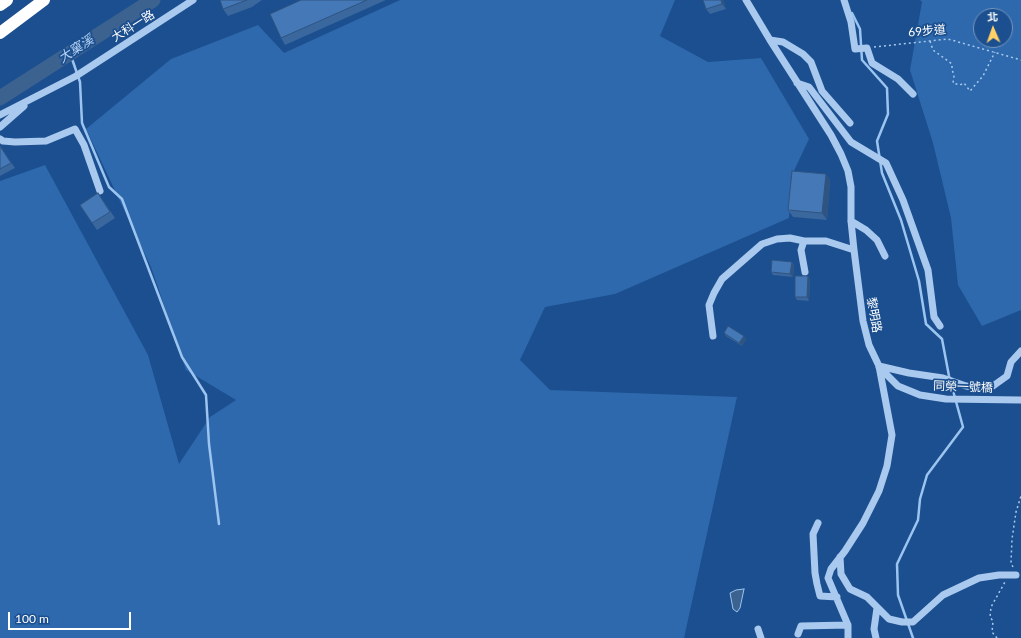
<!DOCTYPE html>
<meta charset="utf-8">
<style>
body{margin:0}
#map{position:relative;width:1021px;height:638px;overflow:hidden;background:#1b4f8f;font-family:Lato,"Noto Sans TC",sans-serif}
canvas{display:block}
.north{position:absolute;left:973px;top:8px;width:40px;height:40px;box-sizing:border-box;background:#1b4f8f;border:1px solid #7695bc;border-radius:50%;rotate:358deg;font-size:11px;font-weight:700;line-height:16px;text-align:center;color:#fff}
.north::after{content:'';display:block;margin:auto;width:14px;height:18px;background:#ffd166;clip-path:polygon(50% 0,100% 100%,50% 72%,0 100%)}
.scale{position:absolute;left:8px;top:612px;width:123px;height:18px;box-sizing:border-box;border:2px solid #fff;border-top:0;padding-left:5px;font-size:12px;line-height:14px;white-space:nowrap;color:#fff;-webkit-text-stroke:3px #1b4f8f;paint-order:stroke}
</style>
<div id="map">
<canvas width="1021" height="638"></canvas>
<div class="north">北</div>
<div class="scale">100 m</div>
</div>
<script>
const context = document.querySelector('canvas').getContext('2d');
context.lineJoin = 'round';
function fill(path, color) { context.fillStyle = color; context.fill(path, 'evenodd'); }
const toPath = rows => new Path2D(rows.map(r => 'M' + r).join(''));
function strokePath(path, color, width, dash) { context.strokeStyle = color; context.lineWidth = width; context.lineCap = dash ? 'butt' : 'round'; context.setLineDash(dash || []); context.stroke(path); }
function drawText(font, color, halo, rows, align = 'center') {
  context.font = font + ' Lato,"Noto Sans TC",sans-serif'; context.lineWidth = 3.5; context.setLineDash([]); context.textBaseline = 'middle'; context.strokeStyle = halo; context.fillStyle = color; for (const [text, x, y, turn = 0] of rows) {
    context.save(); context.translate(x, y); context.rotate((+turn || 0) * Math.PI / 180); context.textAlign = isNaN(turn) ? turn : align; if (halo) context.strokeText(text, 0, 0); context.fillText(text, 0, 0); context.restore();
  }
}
fill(toPath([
 [400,0,675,0,660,36,708,62,761,58,809,139,791,177,789,218,615,294,545,307,520,360,550,390,737,397,684,638,0,638,0,181,45,165,148,355,179,464,210,417,236,400,186,370,151,267,86,129,171,59,258,25,284,53],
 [920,0,1021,0,1021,310,982,326,958,285,951,218,933,143,910,70,922,2],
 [981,16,1005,16,1005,40,981,40]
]), '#2e69ad');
const water = toPath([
 [744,589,740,608,737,612,733,609,730,593,736,590,744,589]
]);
fill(water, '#3c6290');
strokePath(water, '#9cc4f0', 1);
strokePath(toPath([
 [852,13,860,29,862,60,887,88,888,114,877,141,882,173,901,220,919,281,926,324,942,339,949,376,963,427,927,475,920,499,918,520,897,564,898,595,913,638],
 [70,53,80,82,82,123,109,187,122,199,182,357,206,395,209,444,219,524]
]), '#9cc4f0', 2.5);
strokePath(toPath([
 [0,98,153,0]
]), '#3c6290', 15);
strokePath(toPath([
 [930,41,933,50,952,64,952,69,954,76,953,83,960,85,964,83,970,91,983,76,995,52],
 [874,47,948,39,1021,60],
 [1013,567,1011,563,1012,539,1016,512,1021,496],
 [997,638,992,632,993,621,990,617,991,607,1005,582]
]), '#a9c9ee', 1.5, [2, 3]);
strokePath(toPath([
 [746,0,770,40,831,135,841,154,848,171,851,187,851,221,854,250,863,321,869,345,879,366,892,435,887,466,879,491,863,523,845,551,831,569,828,578,848,625,848,638],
 [844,0,851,22,855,49,867,48,872,63,898,79,913,94],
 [770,40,783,42,803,54,811,62,822,91,850,123],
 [797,83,809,87,851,142,886,163,903,200,928,270,934,317,940,326],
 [0,115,76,76,193,0],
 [0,127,24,106],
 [0,139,3,141,15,142,46,141,75,129,84,145,100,191],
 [851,221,866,230,877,240,885,256],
 [804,241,801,250,805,272],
 [713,336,709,305,714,293,722,279,762,244,777,239,790,238,804,241,826,241,854,250],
 [879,366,909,373,943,378,966,386,979,388,993,386,1007,376,1011,362,1021,351],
 [879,367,898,386,920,395,946,399,1021,400],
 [818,523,813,534,815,573,817,584,820,596,837,597],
 [840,557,841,574,850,589,867,597,889,619,902,622,913,622,943,595,979,578,999,575,1016,575],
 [758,629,761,638],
 [798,634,801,626,848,625],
 [876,638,874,629,877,608]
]), '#a9c9ee', 7);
strokePath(toPath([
 [0,5,7,0],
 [0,33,44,0]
]), '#fff', 12);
fill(toPath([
 [220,0,262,0,252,7,228,16,223,9],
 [301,0,386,0,285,45,281,38],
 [703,0,723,0,726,9,710,14,706,9],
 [0,146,15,168,0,176],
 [826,174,830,181,827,220,793,217,788,210],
 [98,193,115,218,97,230,80,205],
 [792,262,794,265,793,277,773,275,771,272],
 [808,276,810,279,809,301,797,300,795,297],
 [724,333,746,339,742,346,726,336]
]), '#3a679d');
fill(toPath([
 [721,0,723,0,726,9,722,4],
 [826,174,830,181,827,220,822,213],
 [792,262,794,265,793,277,790,274],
 [808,276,810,279,809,301,807,297],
 [744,336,746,339,742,346,739,343]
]), '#305480');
const building = toPath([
 [220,0,247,0,223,9,220,0],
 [301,0,367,0,281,38,270,14,301,0],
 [703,0,721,0,722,4,706,9,703,0],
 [0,146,11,163,0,169,0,146],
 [792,171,826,174,822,213,788,210,792,171],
 [98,193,110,212,92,223,80,205,98,193],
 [772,260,792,262,790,274,771,272,772,260],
 [795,276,808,276,807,297,795,297,795,276],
 [728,326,744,336,739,343,724,333,728,326]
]);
fill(building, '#4478b7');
strokePath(building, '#305480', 1);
drawText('12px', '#fff', '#1b4f8f', [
 ["大科一路",133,26,-32],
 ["69步道",927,31,-5],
 ["黎明路",874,315,80],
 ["同榮一號橋",963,387,2]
]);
drawText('italic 13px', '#b5d3f5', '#1b4f8f', [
 ["大窠溪",76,49,-33]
]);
</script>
